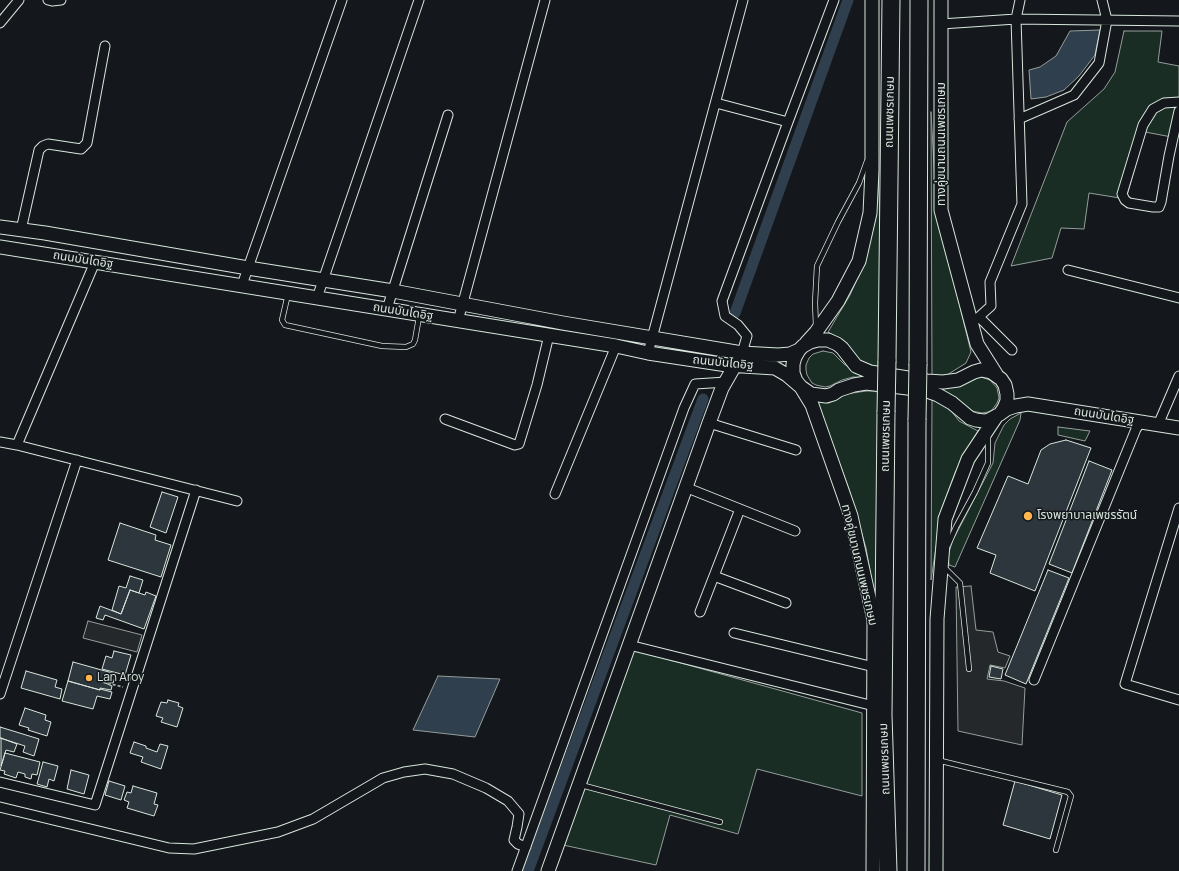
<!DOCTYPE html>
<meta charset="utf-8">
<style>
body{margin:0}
canvas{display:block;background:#14181c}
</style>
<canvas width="1179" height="871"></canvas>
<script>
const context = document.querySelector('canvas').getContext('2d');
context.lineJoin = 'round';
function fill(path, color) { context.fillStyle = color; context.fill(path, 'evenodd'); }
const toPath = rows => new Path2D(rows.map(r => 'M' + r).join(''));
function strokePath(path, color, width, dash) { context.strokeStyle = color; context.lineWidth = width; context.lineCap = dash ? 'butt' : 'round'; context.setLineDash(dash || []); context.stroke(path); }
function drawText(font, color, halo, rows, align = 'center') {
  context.font = font + ' Manrope,"Noto Sans Thai",sans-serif'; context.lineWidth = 3; context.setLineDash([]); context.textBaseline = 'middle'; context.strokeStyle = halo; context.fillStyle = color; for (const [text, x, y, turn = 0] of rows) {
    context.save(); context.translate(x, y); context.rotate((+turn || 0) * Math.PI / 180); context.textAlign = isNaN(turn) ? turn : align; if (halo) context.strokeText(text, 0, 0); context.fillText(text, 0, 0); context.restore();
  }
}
const green = toPath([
 [1124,31,1162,31,1158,62,1179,66,1179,128,1177,138,1145,132,1126,199,1089,193,1084,229,1061,228,1052,258,1011,266,1067,122,1104,89,1115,72,1124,31],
 [931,112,936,200,941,228,971,352,966,363,947,375,932,376,931,112],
 [877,153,883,279,881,357,877,367,862,362,840,339,828,332,850,295,865,261,877,153],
 [823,351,833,353,844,364,855,371,872,378,853,377,842,380,830,386,825,387,816,385,812,383,807,375,806,370,806,365,809,358,813,354,823,351],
 [976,377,981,377,990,380,997,388,999,398,997,403,992,410,988,412,982,413,972,411,942,390,943,389,953,387,976,377],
 [866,391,877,391,880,408,881,635,866,548,849,489,816,401,829,403,846,394,866,391],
 [932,400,939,401,949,408,959,421,978,431,969,446,955,473,942,508,931,580,932,400],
 [1021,413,1020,420,955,567,949,565,948,555,953,540,993,463,995,443,1004,425,1010,419,1021,413],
 [1058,427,1090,431,1085,441,1058,435,1058,427],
 [634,650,862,713,862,796,757,769,738,834,670,815,656,865,563,845,634,650]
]);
fill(green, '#1a2d24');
strokePath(green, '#939e99', 1);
const parking = toPath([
 [971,586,976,630,993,632,998,652,1010,656,1005,668,990,665,987,679,1004,681,1025,688,1022,745,958,731,956,587,971,586],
 [88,621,142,635,137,652,83,638,88,621]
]);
fill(parking, '#24282b');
strokePath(parking, '#939e99', 1);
const water = toPath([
 [1100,30,1095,55,1079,76,1064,90,1046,97,1031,99,1029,70,1040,67,1056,56,1070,31,1100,30],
 [438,676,500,679,475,737,413,730,438,676]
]);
fill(water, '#2f3f4d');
strokePath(water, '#939e99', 1);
strokePath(toPath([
 [735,313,848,0],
 [528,871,703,399]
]), '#2f3f4d', 11);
const building = toPath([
 [1066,440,1091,448,1035,591,990,573,996,555,977,548,1008,476,1028,484,1041,450,1050,444,1066,440],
 [1089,461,1112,470,1072,573,1049,564,1089,461],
 [162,492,178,497,166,533,150,527,162,492],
 [120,523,156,535,155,540,171,545,161,577,108,560,120,523],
 [1048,570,1069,578,1026,684,1005,675,1048,570],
 [130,576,143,580,139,593,130,590,121,614,112,610,119,586,126,588,130,576],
 [130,590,145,595,146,592,156,596,144,629,105,615,103,620,96,618,100,606,121,614,130,590],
 [114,651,131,655,125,675,102,669,106,656,112,658,114,651],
 [73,662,116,674,113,683,103,681,103,682,112,686,111,690,100,688,100,690,68,681,73,662],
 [991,666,1003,669,1001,679,989,677,991,666],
 [26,671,57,680,55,687,62,689,60,699,21,688,26,671],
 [68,681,100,690,100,689,112,692,110,699,97,696,93,709,62,701,68,681],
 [168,700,179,703,178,706,183,708,177,727,161,722,163,718,156,716,161,702,167,703,168,700],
 [25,708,46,715,45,720,51,722,47,736,28,730,29,728,19,725,25,708],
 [0,727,39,739,34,756,23,752,25,746,0,738,0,727],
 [1,738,17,744,14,752,6,750,1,766,1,738],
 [134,742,146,746,146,748,157,752,160,744,168,746,161,769,141,762,143,757,130,753,134,742],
 [5,753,40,762,37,775,32,774,31,779,25,777,25,774,18,772,16,778,4,774,5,771,0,770,5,753],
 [43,762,58,766,54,781,49,779,47,787,37,784,43,762],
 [71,770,89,775,84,794,67,789,71,770],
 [109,781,125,786,121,800,105,795,109,781],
 [1015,781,1062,795,1050,839,1003,825,1015,781],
 [133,786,157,793,154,804,158,805,154,816,127,808,129,802,124,800,127,792,131,793,133,786]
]);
fill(building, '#2c363c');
strokePath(building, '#d8e6dc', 1);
const lane = toPath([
 [288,294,282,320,285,325,382,346,406,347,413,344,415,340,419,317],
 [816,326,815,303,817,266,838,222,859,183,867,161],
 [948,545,956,527,975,492,988,463,988,436],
 [943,566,960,583,969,669],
 [937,760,1068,792,1071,796,1056,850],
 [581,785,720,822]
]);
const street = toPath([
 [48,0,52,1,61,0],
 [0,23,19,0],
 [941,24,1016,19,1179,21],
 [1179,102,1164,103,1153,109,1143,125,1122,194,1125,200,1129,203,1153,207,1159,207,1161,202,1169,156,1179,111],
 [716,103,788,122],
 [1019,119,1074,95,1099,63,1107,20,1102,0],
 [21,230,39,150,43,146,48,144,81,149,87,143,105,46],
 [1068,270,1179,298],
 [242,285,342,0],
 [317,298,419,0],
 [387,309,448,115],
 [979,317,1012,350],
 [458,321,545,0],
 [972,323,991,306,990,282,1022,204,1016,19,1020,0],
 [648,353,743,0],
 [742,353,747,336,738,325,725,316,722,301,788,122,834,0],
 [445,419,515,445,519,444,537,385,549,335],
 [709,423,796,450],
 [1158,425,1179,376],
 [0,442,17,445,237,501],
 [17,445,95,262],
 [685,487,795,531],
 [555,494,616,346],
 [1179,508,1125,684,1179,700],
 [714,576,786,603],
 [700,612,740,509],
 [734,633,874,667],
 [629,645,874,706],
 [1034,680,1136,429,1141,422],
 [0,694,77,460],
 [0,782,95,805,196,490],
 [0,807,169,848,194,849,278,832,313,819,383,778,404,772,425,769,453,774,486,788,508,801,519,814,517,827,514,840,518,844,526,847],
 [517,871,684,408,695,384,726,382]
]);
const secondary = toPath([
 [941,0,941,210,977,344,996,374],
 [0,227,45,233,248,268,393,291,563,323,742,353,778,355,790,354,799,350],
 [0,247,616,346,648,353,727,365,775,368,787,375,801,387,812,405,851,516,874,620,873,871],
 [818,340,828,340,837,344,842,348,856,366,870,372,927,381,943,382,958,380,974,372,981,370,991,372,1001,379,1005,385,1007,394,1007,401,1004,408,1000,414,989,420,984,421,976,420,970,418,952,403,938,395,924,390,866,383,854,385,839,390,833,394,826,396,811,394,801,387,796,381,793,373,793,364,795,357,799,350,803,346,810,342,818,340],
 [806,343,816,332,838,301,859,261,870,213,872,170,872,0],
 [1000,414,1007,409,1016,406,1028,404,1179,428],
 [548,871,709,423,722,388,738,360],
 [936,871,937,619,945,519,968,459,996,417]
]);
const highway = toPath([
 [887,361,891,0],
 [918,364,919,0],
 [886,412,883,715,888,871],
 [916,871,917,420]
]);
strokePath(lane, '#d8e6dc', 6);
strokePath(street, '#d8e6dc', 11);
strokePath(secondary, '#d8e6dc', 15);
strokePath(highway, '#d8e6dc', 19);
strokePath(toPath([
 [103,682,123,687]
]), '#9da8a2', 2, [3, 2]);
strokePath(lane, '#14181c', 4.5);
strokePath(street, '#14181c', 9);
strokePath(secondary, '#14181c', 13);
strokePath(highway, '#14181c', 17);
const highwayBridge = toPath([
 [886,412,887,361],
 [917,420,918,364]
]);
strokePath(highwayBridge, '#d8e6dc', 19, []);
strokePath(highwayBridge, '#14181c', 17);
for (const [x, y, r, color] of [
 [1028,516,5,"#ffb74d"],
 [89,678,4,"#ffb74d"]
]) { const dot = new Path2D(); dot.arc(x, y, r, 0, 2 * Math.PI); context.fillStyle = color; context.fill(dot); strokePath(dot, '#14181c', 1.5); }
drawText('12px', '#d8e6dc', '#14181c', [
 ["ถนนเพชรเกษม",890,112,-89],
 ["ทางคู่ขนานถนนเพชรเกษม",942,144,-90],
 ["ถนนบันไดอิฐ",83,260,9],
 ["ถนนบันไดอิฐ",403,312,9],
 ["ถนนบันไดอิฐ",723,363,6],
 ["ถนนบันไดอิฐ",1104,416,9],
 ["ถนนเพชรเกษม",886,436,-89],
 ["ทางคู่ขนานถนนเพชรเกษม",859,565,77],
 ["ถนนเพชรเกษม",885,759,-92]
]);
drawText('12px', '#d8e6dc', '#14181c', [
 ["โรงพยาบาลเพชรรัตน์",1037,516],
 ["Lan Aroy",97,678]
], 'left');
</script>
